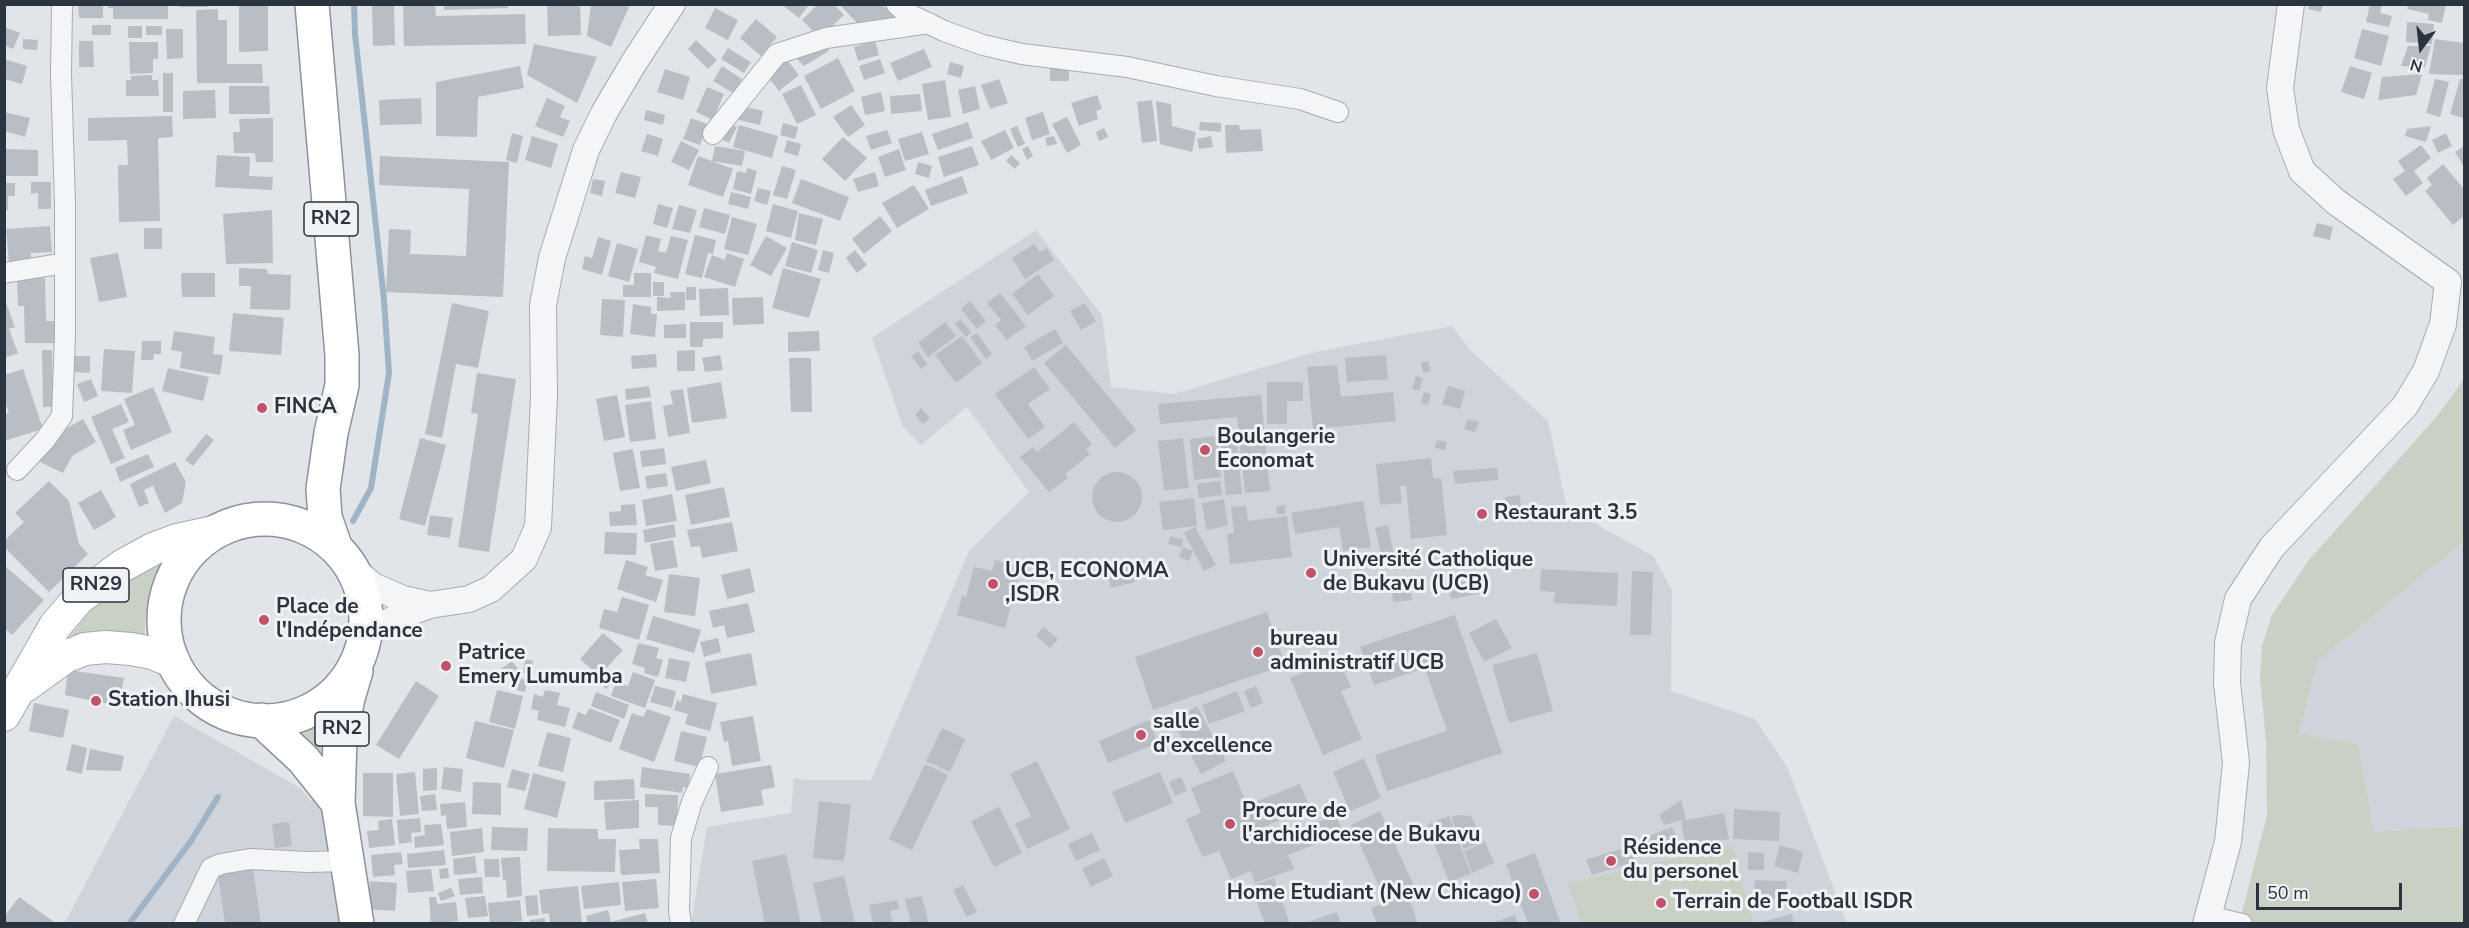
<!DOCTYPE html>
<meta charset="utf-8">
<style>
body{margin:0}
#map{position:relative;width:2469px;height:928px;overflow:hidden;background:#e1e4e8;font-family:"Nunito Sans",sans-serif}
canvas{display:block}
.frame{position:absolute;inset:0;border:6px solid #2b333e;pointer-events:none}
.north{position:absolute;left:2391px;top:18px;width:60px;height:60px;-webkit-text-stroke:4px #f0f3f6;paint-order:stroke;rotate:195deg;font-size:16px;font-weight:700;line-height:24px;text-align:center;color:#2b333e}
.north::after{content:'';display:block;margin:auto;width:21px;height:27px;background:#2b333e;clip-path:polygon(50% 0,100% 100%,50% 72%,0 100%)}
.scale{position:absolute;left:2256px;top:883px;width:146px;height:27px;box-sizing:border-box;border:3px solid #2b333e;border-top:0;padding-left:8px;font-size:18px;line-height:21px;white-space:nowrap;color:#2b333e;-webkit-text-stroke:4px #f0f3f6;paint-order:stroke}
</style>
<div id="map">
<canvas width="2469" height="928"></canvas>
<div class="frame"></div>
<div class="north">N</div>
<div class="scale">50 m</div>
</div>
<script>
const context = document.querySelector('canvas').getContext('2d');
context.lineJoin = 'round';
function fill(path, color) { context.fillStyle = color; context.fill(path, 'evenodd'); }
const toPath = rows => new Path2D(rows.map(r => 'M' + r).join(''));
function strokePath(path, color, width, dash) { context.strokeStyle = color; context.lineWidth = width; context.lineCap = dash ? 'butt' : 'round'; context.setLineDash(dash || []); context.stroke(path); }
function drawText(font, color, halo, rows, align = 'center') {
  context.font = font + ' "Nunito Sans",sans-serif'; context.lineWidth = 6; context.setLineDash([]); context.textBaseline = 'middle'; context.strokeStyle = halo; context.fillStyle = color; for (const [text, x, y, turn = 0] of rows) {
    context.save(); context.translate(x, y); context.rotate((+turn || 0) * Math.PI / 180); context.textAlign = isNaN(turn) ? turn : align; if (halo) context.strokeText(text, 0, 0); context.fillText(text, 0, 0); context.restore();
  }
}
fill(toPath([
 [1036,230,1102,315,1111,387,1174,394,1315,352,1452,326,1470,350,1548,421,1567,508,1653,556,1672,590,1671,691,1755,719,1788,769,1847,923,691,924,707,827,791,813,794,778,807,780,871,780,969,551,1029,492,967,407,921,445,903,427,872,338],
 [2464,541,2464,826,2374,832,2358,744,2299,733,2318,661],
 [174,716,300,788,311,801,350,793,368,923,64,924]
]), '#cfd4da');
fill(toPath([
 [2464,379,2464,541,2318,661,2299,733,2358,744,2374,832,2464,826,2464,923,2239,924,2267,815,2266,741,2260,679,2262,646,2272,615,2309,560,2438,415],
 [169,560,171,562,163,571,153,591,146,615,144,640,73,638,70,636,95,604,121,584],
 [327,711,328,759,325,760,290,728],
 [1733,845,1753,923,1581,923,1568,883]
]), '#c8d1c3');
strokePath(toPath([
 [353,521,371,488,389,373,384,300,355,34,354,4],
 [129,924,191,841,218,797]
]), '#a0b4c5', 6);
fill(toPath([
 [78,4,103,4,103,18,79,18],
 [108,4,168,4,168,19,113,19,113,8,108,8],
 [179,4,208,4,208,7,179,7],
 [239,4,268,4,268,51,239,52],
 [403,4,435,4,436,16,525,14,526,44,404,46],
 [444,4,508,4,508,8,444,10],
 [547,4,580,4,581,35,548,36],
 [591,4,623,4,629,7,611,47,587,36],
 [781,4,806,4,808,6,799,18],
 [818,4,834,4,844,15,820,38,802,20],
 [839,4,880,4,901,19,863,29],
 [2309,4,2323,4,2321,12,2308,9],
 [2370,4,2382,4,2380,13,2392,16,2389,27,2366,22],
 [2408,4,2446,4,2442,23,2428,20,2429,14,2407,9],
 [372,5,394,5,395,45,373,46],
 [715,8,738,20,728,40,705,28],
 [218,9,218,20,227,20,227,64,262,64,263,83,197,83,196,10],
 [756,19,777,37,761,56,740,38],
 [2407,22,2434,24,2432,44,2406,42],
 [92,25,111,25,111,35,92,35],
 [128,26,142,26,142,38,128,38],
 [146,26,162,26,162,35,146,35],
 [4,27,20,33,13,49,4,45],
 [166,29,183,29,183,58,167,59],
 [2362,29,2389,36,2381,66,2354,58],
 [23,39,38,40,37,50,23,49],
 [2435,39,2464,43,2464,75,2429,74],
 [696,40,717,60,708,69,688,49],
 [79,41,93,41,94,67,79,67],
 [875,41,879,55,858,61,854,47],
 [129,42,158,42,158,59,153,59,153,73,130,74],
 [534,44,597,57,577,103,527,75],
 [823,44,829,51,804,66,793,55],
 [2408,46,2431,46,2425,67,2401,66],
 [728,48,751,62,744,73,721,59],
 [924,49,932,67,898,81,890,63],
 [784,56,799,75,779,91,764,72],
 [838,58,855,91,821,109,804,76],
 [4,59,27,66,22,84,4,79],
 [880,59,885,73,864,80,859,66],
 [950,62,964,66,961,78,947,74],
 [520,66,524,88,478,97,477,137,436,136,436,82],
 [722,66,742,79,733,93,713,81],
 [2350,66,2372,73,2364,99,2341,92],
 [1050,67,1069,67,1069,81,1050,81],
 [665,69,690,77,683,100,657,92],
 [163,73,173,73,173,112,163,112],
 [2422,74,2416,95,2378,100,2382,77],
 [152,75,152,80,158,80,159,96,126,96,126,80,131,80,131,76],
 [999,79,1008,103,990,109,981,85],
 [2435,79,2449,82,2440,117,2426,113],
 [2460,79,2464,79,2463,118,2450,114],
 [945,80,951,117,928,120,922,84],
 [801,85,816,115,797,124,782,94],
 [229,86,269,86,270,114,229,114],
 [975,86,980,109,963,114,958,90],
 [707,87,724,94,713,120,696,112],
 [215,90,216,118,183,119,183,91],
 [881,92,885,111,865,115,861,97],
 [920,94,922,111,891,114,890,96],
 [1097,95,1102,109,1096,111,1098,119,1079,126,1071,103],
 [421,98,422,124,380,125,379,100],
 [547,98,565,106,560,117,570,121,563,137,535,126],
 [1152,100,1157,141,1142,143,1137,102],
 [1156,101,1171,104,1172,126,1196,132,1192,152,1160,144],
 [738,105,763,111,760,125,735,119],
 [851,105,865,125,848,137,833,117],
 [646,110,665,115,663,125,644,120],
 [4,112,30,118,25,137,4,131],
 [1043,112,1050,134,1032,140,1025,118],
 [172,116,173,137,158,138,160,221,119,222,118,165,128,165,127,140,88,141,88,118],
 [1067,117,1081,145,1067,153,1052,124],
 [273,118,273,162,256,162,255,153,234,153,233,132,240,132,239,119],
 [691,118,707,124,700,145,683,139],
 [726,122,737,127,729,143,719,138],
 [968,122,973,138,938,150,932,134],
 [1200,122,1221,123,1221,132,1199,130],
 [783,123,798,127,795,139,780,135],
 [739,125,778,136,772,158,733,147],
 [1225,125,1239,125,1240,130,1261,129,1263,151,1226,153],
 [1017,126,1025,144,1018,147,1010,129],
 [2431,126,2426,142,2405,136,2407,129],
 [1104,128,1108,137,1099,141,1096,132],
 [887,130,892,143,871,150,866,136],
 [1005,130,1014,148,991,160,981,141],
 [922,132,929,154,905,161,898,139],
 [512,133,523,136,517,163,506,160],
 [2446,133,2452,146,2438,153,2432,140],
 [647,134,663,139,658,156,641,151],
 [532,136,558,144,551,168,525,160],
 [1054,136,1057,144,1047,146,1045,138],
 [1211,136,1213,147,1199,149,1197,139],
 [843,137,867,158,845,181,822,159],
 [787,140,801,144,798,156,784,152],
 [681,141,699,150,689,170,671,162],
 [2421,145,2431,158,2414,171,2423,183,2406,196,2393,179,2405,171,2398,161],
 [715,146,745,151,742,166,712,161],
 [972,146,979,165,944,177,938,157],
 [1028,146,1033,156,1027,160,1022,149],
 [2464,146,2464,167,2455,152],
 [4,149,38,150,38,176,4,176],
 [899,149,906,170,885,177,878,157],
 [217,155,250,157,249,176,273,177,272,190,215,187],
 [1011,155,1020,163,1015,169,1006,161],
 [380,156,509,162,503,297,386,292,389,229,411,230,410,254,466,256,469,189,379,185],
 [698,156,733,169,723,197,688,185],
 [918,162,932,166,929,178,915,174],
 [2443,164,2464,189,2464,216,2453,225,2425,191,2432,185,2427,178],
 [782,166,796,170,787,199,773,195],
 [747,168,757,171,751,194,733,189,737,171,746,173],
 [621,172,641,177,635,198,615,193],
 [875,172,879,186,858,192,853,179],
 [962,176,968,193,931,206,925,190],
 [593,179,605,181,602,196,590,193],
 [801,179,849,197,840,221,792,203],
 [31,182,51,182,51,209,38,209,38,193,31,194],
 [4,183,15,183,15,196,8,196,8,210,4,210],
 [914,185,929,209,897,228,882,203],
 [758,188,771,191,767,205,754,201],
 [731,192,751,197,748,209,728,204],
 [658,204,673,208,667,228,653,224],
 [773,204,798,211,791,238,766,231],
 [679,205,697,210,690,233,672,229],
 [704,208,730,215,725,234,699,227],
 [272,210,273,263,226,264,223,214],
 [799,213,823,219,816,245,795,240],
 [880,216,892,231,864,254,852,239],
 [732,217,757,224,748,255,724,249],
 [2317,223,2333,227,2330,240,2313,236],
 [50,226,52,252,31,253,31,262,9,263,6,229],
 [144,228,162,228,162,249,144,249],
 [646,235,661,239,658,251,666,253,671,236,688,240,678,279,654,273,656,267,639,262],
 [695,235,716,240,713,254,708,253,702,278,685,274],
 [766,236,787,248,771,276,750,265],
 [598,237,611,241,602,275,582,269,585,256,592,258],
 [792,242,818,250,811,273,785,266],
 [617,243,638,249,629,282,608,276],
 [1034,244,1040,252,1047,248,1054,260,1025,279,1012,258],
 [823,250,834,253,829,273,818,270],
 [855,250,867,265,857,273,846,258],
 [118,253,127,297,99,302,90,258],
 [727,253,744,259,735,287,704,277,712,255,725,260],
 [239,268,267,269,268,274,291,275,290,310,250,309,251,286,239,286],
 [783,268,821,279,809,318,772,308],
 [181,273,215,273,215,297,182,297],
 [634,273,651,273,651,297,623,297,623,285,634,285],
 [1038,274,1054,296,1028,315,1012,294],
 [45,278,46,321,56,321,56,343,25,343,24,306,18,306,17,279],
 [653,282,664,282,664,296,653,296],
 [686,287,696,287,696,300,686,300],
 [728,288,729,315,700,316,699,289],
 [670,292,685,292,685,310,657,311,657,297,671,298],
 [1000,293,1026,326,1007,340,995,325,1001,320,987,303],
 [763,297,764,324,733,325,732,298],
 [602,299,625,300,623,337,600,335],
 [5,300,15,327,9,329,18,353,4,358],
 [970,301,986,321,977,329,961,309],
 [452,303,489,311,478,368,456,364,442,438,425,434],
 [1085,303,1096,321,1081,330,1070,311],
 [633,304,651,307,651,314,657,314,655,337,630,334],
 [233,313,284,318,281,355,229,351],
 [960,319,971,332,966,337,955,324],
 [690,322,723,322,723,338,703,339,703,347,690,347],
 [945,322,956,336,928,357,918,343],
 [686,324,686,338,664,338,664,325],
 [1055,329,1063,343,1032,361,1024,347],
 [174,331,215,337,213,354,223,355,220,375,180,368,182,352,171,350],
 [819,331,820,351,788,352,788,332],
 [977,333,992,354,986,359,970,337],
 [962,336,982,363,956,383,935,355],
 [142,341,161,341,161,354,154,354,153,360,141,360],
 [1066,345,1136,430,1115,448,1044,363],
 [104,349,135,351,132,393,101,391],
 [42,350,52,350,53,407,43,407],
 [695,350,695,371,677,371,677,351],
 [918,351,927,364,921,369,911,356],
 [656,354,657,367,632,369,631,356],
 [720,355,723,370,705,372,702,358],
 [1386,355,1388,379,1347,382,1345,358],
 [73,356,90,356,90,373,73,372],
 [789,358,811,358,812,412,791,412],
 [1428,361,1431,371,1423,373,1421,363],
 [1337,365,1341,397,1393,392,1396,421,1313,429,1307,367],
 [1034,367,1050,389,1028,404,1045,427,1028,439,995,394],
 [168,368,209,377,203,401,162,391],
 [23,369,43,429,4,441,4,414,9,413,4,398,4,375],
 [477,373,516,379,489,552,458,547,478,414,471,413],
 [1416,376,1423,378,1419,391,1412,389],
 [91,379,98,396,84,402,77,384],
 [721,382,727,418,692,423,687,388],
 [1267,382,1303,382,1303,401,1287,401,1287,424,1267,424],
 [649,386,651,397,626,400,625,389],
 [1448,386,1465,391,1460,409,1442,404],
 [153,387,172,432,131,450,123,430,135,425,124,399],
 [683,389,690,433,668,437,663,406,673,404,670,391],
 [1424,392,1431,394,1428,405,1421,403],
 [617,395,625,437,604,441,596,399],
 [1261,395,1270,491,1245,493,1237,417,1160,424,1158,404],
 [651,401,656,439,630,442,625,405],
 [121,404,129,422,112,429,125,458,111,464,91,417],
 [921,408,930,418,923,424,915,415],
 [83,419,96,442,72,456,63,473,40,462,53,436],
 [1468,419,1479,422,1475,432,1464,429],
 [1074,422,1092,444,1086,449,1090,454,1065,474,1068,478,1049,492,1020,457,1033,447,1037,452],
 [206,434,214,440,193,466,185,460],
 [1236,435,1242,494,1226,495,1220,436],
 [1217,436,1221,477,1194,480,1190,439],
 [420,438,446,445,425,526,399,519],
 [1183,438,1189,488,1164,490,1158,441],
 [1437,440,1447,442,1445,450,1435,448],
 [664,448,666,464,642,467,640,451],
 [633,449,640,488,620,491,613,453],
 [148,454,154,467,120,482,115,468],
 [1431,458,1433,478,1441,478,1447,535,1411,539,1406,486,1400,486,1402,503,1380,505,1376,464],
 [706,460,711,483,676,491,671,467],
 [175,462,186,482,182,503,165,513,153,486,144,490,149,503,139,507,130,484],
 [1497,468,1498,480,1455,484,1453,471],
 '1092 497a25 25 0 1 1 50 0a25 25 0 1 1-50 0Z',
 [666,473,668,486,647,489,645,476],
 [49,481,69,501,79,544,88,554,49,592,4,547,4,541,24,522,15,513],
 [1220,481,1222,495,1199,498,1197,484],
 [724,487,730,517,691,525,685,495],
 [101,490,116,517,94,530,78,503],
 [672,494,677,521,646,526,642,500],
 [1520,495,1521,507,1507,509,1505,497],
 [1194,498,1197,526,1163,530,1159,502],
 [1224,499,1228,526,1206,530,1202,503],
 [1363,501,1371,547,1343,551,1339,527,1295,534,1291,513],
 [635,504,637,525,610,526,609,512,621,511,621,505],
 [1285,505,1285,514,1277,514,1276,506],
 [1246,506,1248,521,1287,516,1292,557,1230,564,1227,534,1234,533,1231,507],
 [430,515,453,518,450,538,427,535],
 [732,522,738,551,702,558,700,546,691,547,687,530],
 [674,524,676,537,645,543,643,530],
 [1388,525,1394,555,1382,558,1375,528],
 [1195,527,1216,565,1204,571,1184,533],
 [605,532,637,533,636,555,604,554],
 [1170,536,1183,539,1182,547,1168,544],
 [673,540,678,567,655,571,650,544],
 [1183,547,1193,551,1189,561,1179,557],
 [626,560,648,567,645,575,663,580,656,602,617,589],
 [995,560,1021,567,1005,628,957,615,962,596,966,597,974,567,992,571],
 [1130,563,1135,582,1111,588,1106,569],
 [4,565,44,600,12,635,4,628],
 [750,568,755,592,727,599,721,575],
 [1541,569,1618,573,1617,606,1554,603,1555,592,1540,591],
 [1632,571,1653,572,1651,635,1630,635],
 [669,574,700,578,695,616,664,612],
 [1479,578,1482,593,1451,599,1448,585],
 [1410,586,1412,600,1393,602,1392,588],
 [622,597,649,605,639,640,599,628,604,609,617,612],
 [748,603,755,632,727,638,724,625,713,628,709,611],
 [1267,612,1285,665,1153,710,1135,657],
 [1455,615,1502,753,1387,791,1375,755,1447,731,1425,668,1374,685,1360,647],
 [653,616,701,630,694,653,646,639],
 [1496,619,1512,648,1484,662,1469,633],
 [1043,627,1058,639,1050,648,1036,636],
 [603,633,623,650,599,676,580,659],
 [718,638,721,652,704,657,700,642],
 [638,643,659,648,656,658,663,660,658,677,644,673,645,668,632,664],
 [751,653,757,685,711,694,705,662],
 [1537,653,1553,711,1509,723,1492,665],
 [669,658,690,662,686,682,665,678],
 [1338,658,1351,687,1341,691,1362,739,1323,755,1290,678],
 [526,659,533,661,530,675,522,673],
 [512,661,518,669,506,677,501,669],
 [609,669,618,676,606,689,598,681],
 [68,670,124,678,118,706,65,695],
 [633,672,655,680,645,708,611,696,616,682,628,686],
 [515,677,528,680,525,692,512,689],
 [416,681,439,696,399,759,376,745],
 [655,686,676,691,672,708,650,702],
 [1256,686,1263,703,1251,708,1244,691],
 [497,690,523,696,515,729,489,722],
 [545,690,560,693,557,705,570,708,565,727,537,720,539,711,531,709,534,694,543,697],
 [1237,691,1245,711,1209,724,1202,705],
 [596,692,629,705,624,719,591,706],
 [683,694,717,703,710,731,685,724,688,714,674,710,677,700,681,702],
 [34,703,69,710,63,738,29,731],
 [1197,706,1226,761,1201,774,1172,720],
 [589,708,620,720,611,743,572,728,578,712,586,715],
 [647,709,671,717,654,762,619,749,632,713,643,717],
 [753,716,761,761,732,766,728,741,724,742,720,722],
 [1149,720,1158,743,1108,763,1099,741],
 [475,721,514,730,504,768,466,758],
 [942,728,965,739,950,772,926,761],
 [681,731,707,737,699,767,674,761],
 [547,732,571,738,563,772,538,766],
 [72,744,87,748,82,774,66,770],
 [90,749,124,756,121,771,86,770],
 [1364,758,1381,798,1350,811,1333,772],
 [1037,761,1070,829,1027,849,1015,824,1031,816,1010,774],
 [925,764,948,775,912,850,889,839],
 [771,765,775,787,761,790,764,805,721,812,715,774],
 [444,767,463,769,461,792,441,789],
 [642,767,690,774,688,788,683,787,682,793,640,787],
 [437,768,437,790,423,791,423,769],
 [512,769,530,774,525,791,507,787],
 [1233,771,1247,805,1300,784,1310,808,1259,829,1265,843,1336,815,1343,833,1279,859,1289,856,1294,869,1255,883,1251,871,1231,879,1219,851,1202,857,1186,819,1201,813,1191,788],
 [415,772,419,814,400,816,396,774],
 [1160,772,1173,803,1125,823,1112,792],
 [363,773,393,773,393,817,363,816],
 [533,773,566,782,557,818,524,809],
 [1181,777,1187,791,1175,796,1169,782],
 [634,779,635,799,594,800,594,781],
 [473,782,501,783,501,815,472,814],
 [435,794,437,810,422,811,420,796],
 [645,794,678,795,677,826,658,825,658,807,645,807],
 [639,800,639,828,606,830,604,802],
 [1681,800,1686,819,1664,825,1659,815],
 [819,801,851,805,844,861,813,858],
 [465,802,467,827,447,829,446,815,441,816,440,804],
 [999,807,1022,853,994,867,971,821],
 [1734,809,1780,812,1779,841,1733,839],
 [1380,811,1413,884,1384,897,1351,825],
 [1724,813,1729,839,1686,847,1681,821],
 [1458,815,1471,816,1483,842,1464,849,1451,817],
 [1449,816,1471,874,1449,882,1427,825],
 [420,818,421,832,411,833,412,842,399,844,397,820],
 [392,819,395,845,369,848,367,831,379,830,378,821],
 [289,822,292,846,275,848,272,824],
 [441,824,444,845,415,848,414,837,425,835,424,825],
 [492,827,528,828,527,851,491,850],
 [1672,827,1679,846,1656,854,1648,836],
 [482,828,484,852,452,856,450,832],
 [548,828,598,829,598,839,616,839,615,872,547,871],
 [1092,833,1100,850,1076,861,1068,844],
 [639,839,658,839,660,873,621,875,619,850,640,849],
 [1485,842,1494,863,1472,873,1464,851],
 [1780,845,1803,852,1798,873,1774,866],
 [1630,846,1635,862,1592,875,1586,860],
 [444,850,446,865,408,868,407,854],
 [401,852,403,864,394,865,395,875,373,877,371,855],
 [1748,852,1764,853,1764,870,1748,870],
 [1535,853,1561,924,1528,924,1506,864],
 [786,854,801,924,765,924,752,861],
 [475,856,477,873,454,875,453,859],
 [520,857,522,896,507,898,506,880,503,880,501,858],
 [1104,858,1113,876,1091,887,1082,869],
 [484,859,499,859,500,877,485,877],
 [252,862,261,924,225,924,217,867],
 [448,868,449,878,440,879,439,869],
 [431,869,434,891,408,893,406,871],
 [844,876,855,924,822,924,813,883],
 [482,877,483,893,460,895,458,879],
 [1274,878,1290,924,1265,924,1251,886],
 [656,879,659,908,625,911,622,882],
 [1755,880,1787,881,1786,900,1754,898],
 [370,881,397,883,395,911,368,909],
 [619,882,621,905,584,909,581,886],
 [963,885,977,912,967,917,953,890],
 [578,886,582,924,550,924,549,913,542,914,539,890],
 [451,888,455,896,441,901,438,893],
 [537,895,539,915,527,916,525,896],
 [1408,895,1418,924,1377,924,1371,908],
 [485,896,488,916,468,918,465,898],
 [922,896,929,924,911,924,905,899],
 [19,897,57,924,4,924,4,917],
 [429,897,436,897,437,904,456,902,458,921,431,924],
 [520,900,522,921,490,924,488,903],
 [897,900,899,909,890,911,893,924,873,924,869,905],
 [608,910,611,922,645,913,648,924,588,924,586,916],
 [1337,912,1341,924,1305,924,1305,923],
 [1792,914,1794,924,1757,924,1757,923],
 [1515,915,1518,924,1491,924,1491,923],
 [545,918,545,924,530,924,530,920]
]), '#b9bec5');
const minor = toPath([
 [896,4,905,12,944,31,983,45,1022,54,1127,67,1216,86,1300,99,1338,112],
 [713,134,777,54,826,38,929,23],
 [4,273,65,263],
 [17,470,45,440,62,416,65,334,65,203,61,74,62,4],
 [2208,916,2242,924],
 [184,924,211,868,221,864,250,859,307,862,349,861],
 [681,924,679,911,681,838,692,802,708,767]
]);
const tertiary = toPath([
 [354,570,373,586,403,599,430,605],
 [366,633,402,615,430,605,469,599,491,589,524,559,538,527,544,396,543,305,552,258,586,150,604,113,633,64,672,4],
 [2206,924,2228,842,2236,763,2227,683,2228,643,2238,599,2272,547,2405,406,2426,371,2443,324,2448,282,2336,202,2302,171,2286,129,2280,88,2291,4]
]);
const primary = toPath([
 [25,686,65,657,85,649,106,647,131,649,152,653,174,662],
 [4,715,55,626,78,599,122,566,153,549,177,540,217,531]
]);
const trunk = toPath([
 [312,4,342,355,342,385,331,433,323,489,325,517,335,546],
 '164 620a101 101 0 1 1 202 0a101 101 0 1 1-202 0Z',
 [356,671,348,698,340,738,338,803,357,924],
 [261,720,303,759,338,803]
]);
strokePath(minor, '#a7abb2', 22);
strokePath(tertiary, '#a7abb2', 28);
strokePath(primary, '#a2aab3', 34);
strokePath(trunk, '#8a939d', 36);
strokePath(minor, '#f3f5f7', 20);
strokePath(tertiary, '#f3f5f7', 26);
strokePath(primary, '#fff', 32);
strokePath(trunk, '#fff', 33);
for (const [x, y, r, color] of [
 [262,408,6,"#c1526b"],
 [1205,450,6,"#c1526b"],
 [1482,514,6,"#c1526b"],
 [1311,573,6,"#c1526b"],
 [993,584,6,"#c1526b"],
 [264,620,6,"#c1526b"],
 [1258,652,6,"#c1526b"],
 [446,666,6,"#c1526b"],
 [96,701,6,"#c1526b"],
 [1141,735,6,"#c1526b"],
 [1230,824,6,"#c1526b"],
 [1611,861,6,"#c1526b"],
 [1534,894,6,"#c1526b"],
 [1661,903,6,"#c1526b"]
]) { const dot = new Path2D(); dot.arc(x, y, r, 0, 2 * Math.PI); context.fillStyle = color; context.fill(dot); strokePath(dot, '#f0f3f6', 2); }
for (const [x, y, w] of [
 [331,219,54],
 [96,585,66],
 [342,729,54]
]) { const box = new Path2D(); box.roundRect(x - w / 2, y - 17, w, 34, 4.5); context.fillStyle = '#f0f3f6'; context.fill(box); strokePath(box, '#2b333e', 1.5); }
drawText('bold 20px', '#2b333e', null, [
 ["RN2",331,219],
 ["RN29",96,585],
 ["RN2",342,729]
]);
drawText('bold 21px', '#2b333e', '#f0f3f6', [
 ["FINCA",274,408],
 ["Boulangerie",1217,438],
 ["Economat",1217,462],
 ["Restaurant 3.5",1494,514],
 ["Université Catholique",1323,561],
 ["de Bukavu (UCB)",1323,585],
 ["UCB, ECONOMA",1005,572],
 [",ISDR",1005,596],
 ["Place de",276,608],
 ["l'Indépendance",276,632],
 ["bureau",1270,640],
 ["administratif UCB",1270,664],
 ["Patrice",458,654],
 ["Emery Lumumba",458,678],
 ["Station Ihusi",108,701],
 ["salle",1153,723],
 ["d'excellence",1153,747],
 ["Procure de",1242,812],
 ["l'archidiocese de Bukavu",1242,836],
 ["Résidence",1623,849],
 ["du personel",1623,873],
 ["Home Etudiant (New Chicago)",1522,894,"right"],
 ["Terrain de Football ISDR",1673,903]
], 'left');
</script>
